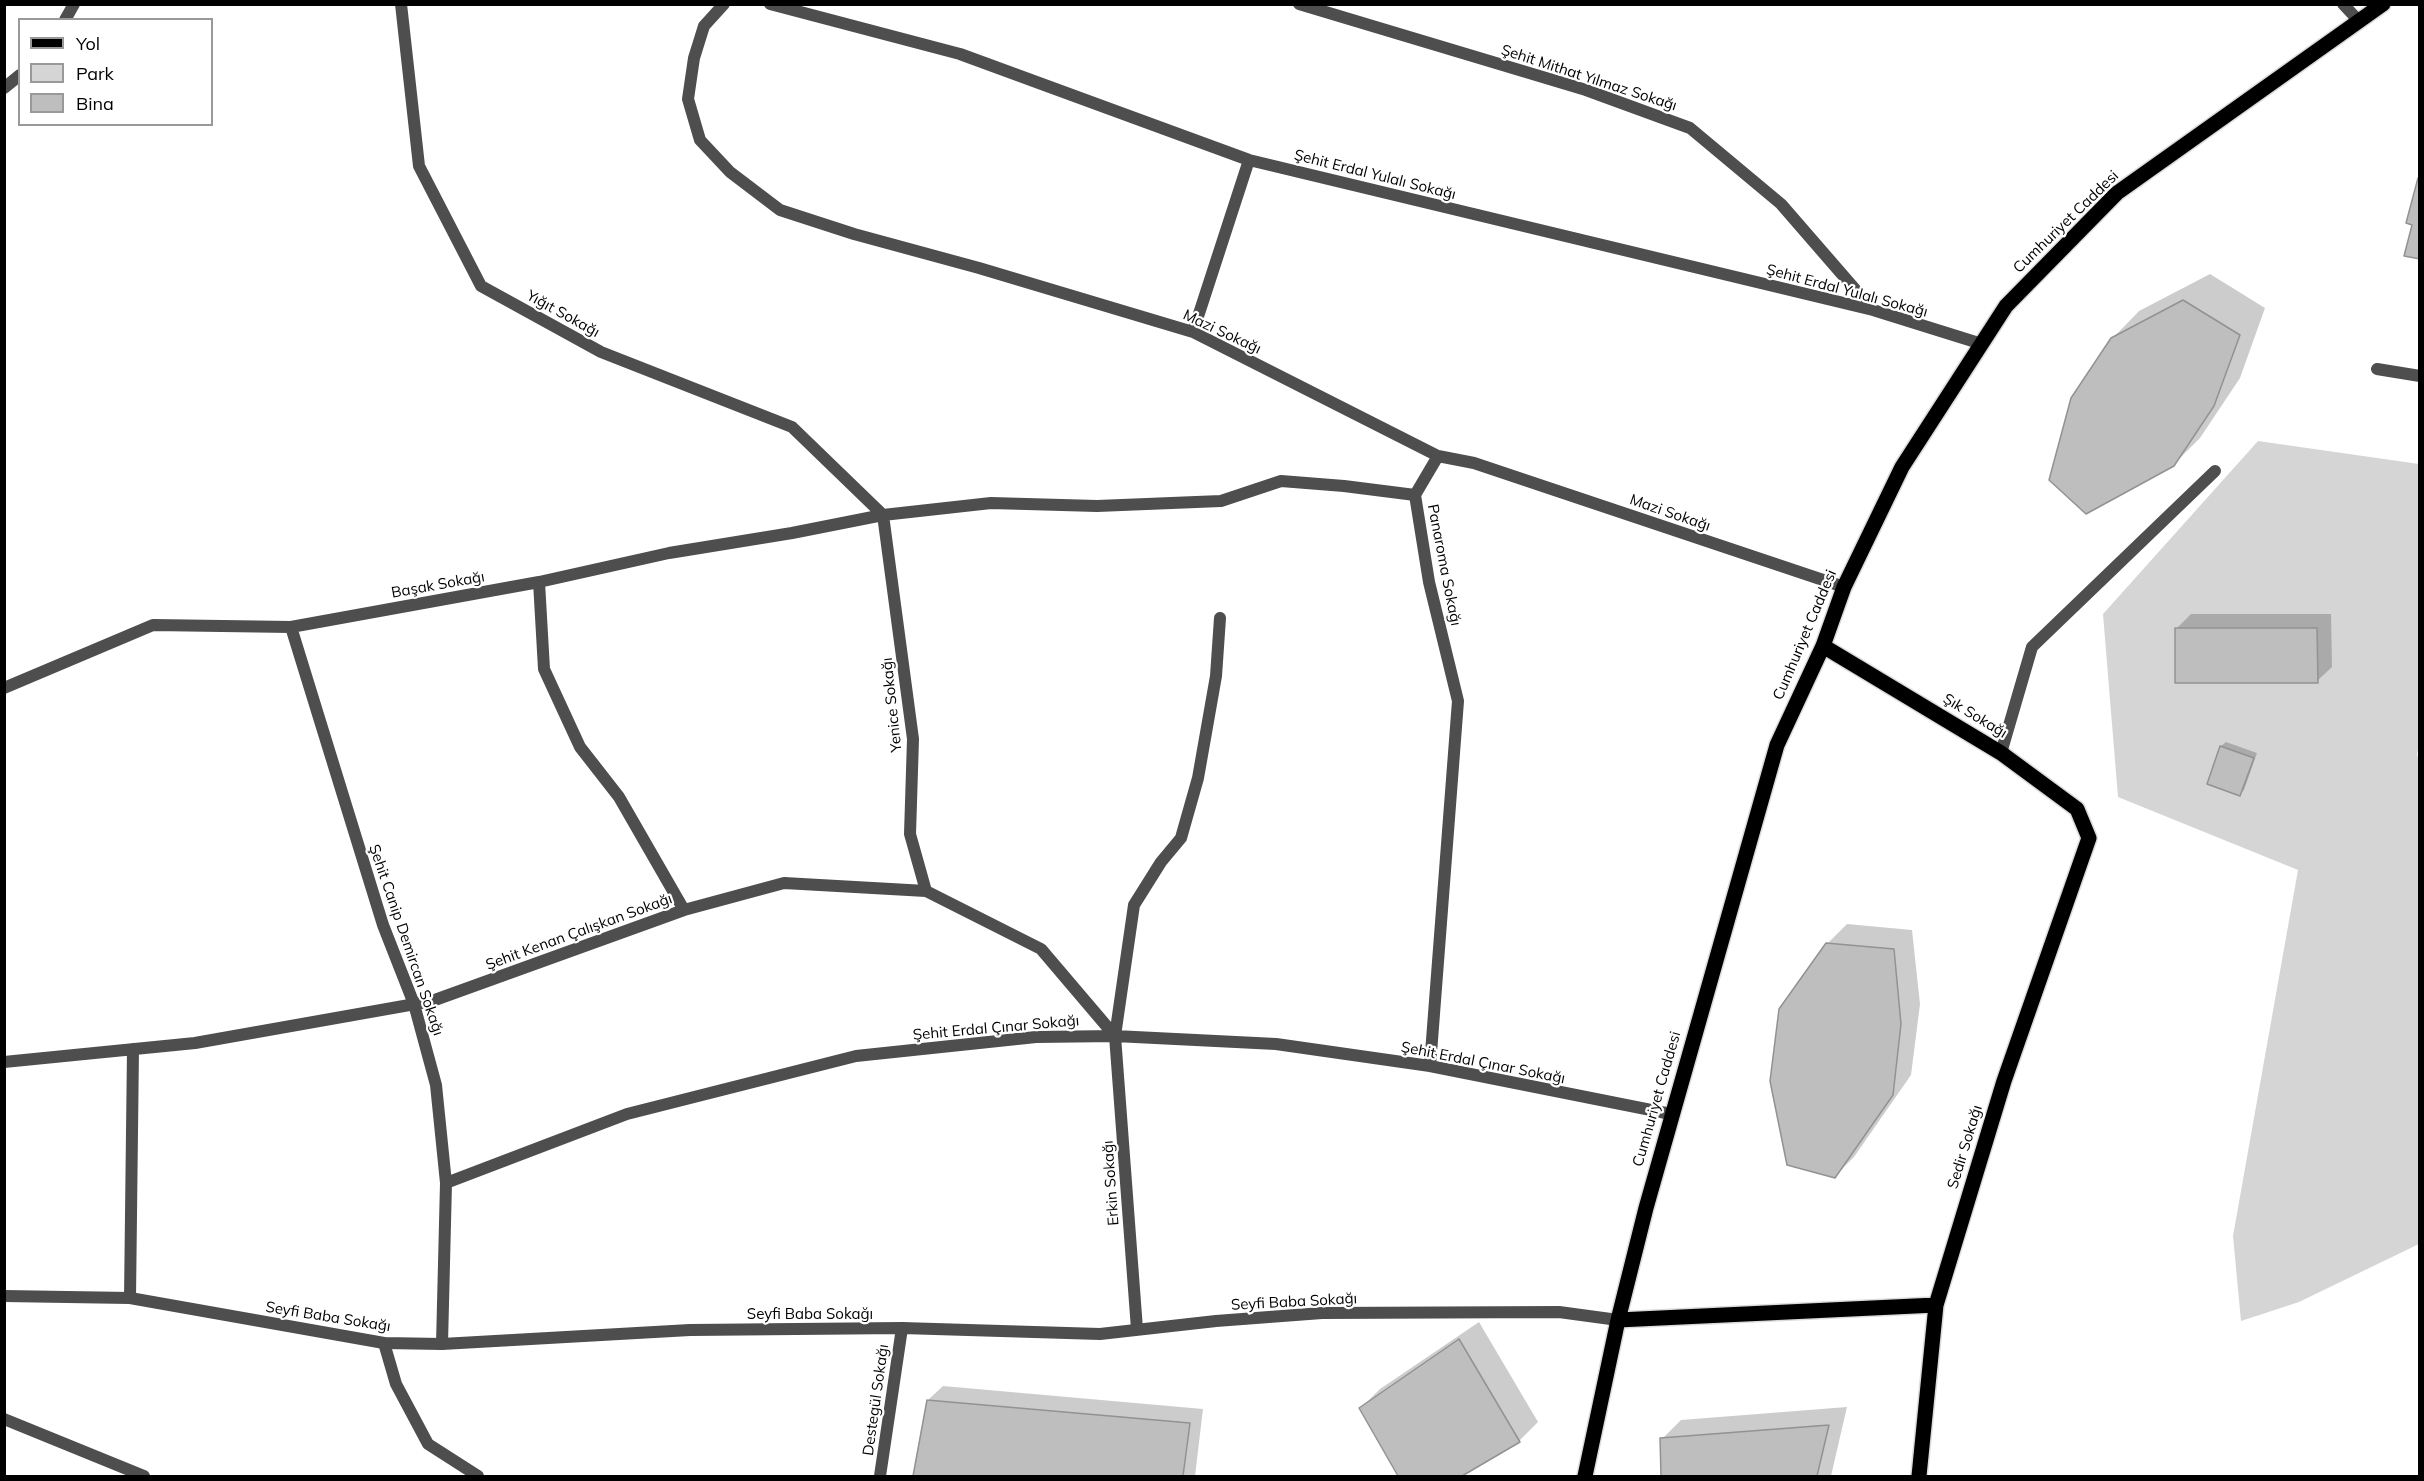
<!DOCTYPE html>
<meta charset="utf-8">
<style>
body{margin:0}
#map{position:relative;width:2424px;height:1481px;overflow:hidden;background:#fff;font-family:Mulish,sans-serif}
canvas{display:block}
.frame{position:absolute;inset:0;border:6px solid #000;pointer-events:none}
.legend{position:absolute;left:18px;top:18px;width:195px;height:108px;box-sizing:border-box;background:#fff;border:2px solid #999;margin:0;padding:8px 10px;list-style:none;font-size:18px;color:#000}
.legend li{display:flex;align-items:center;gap:12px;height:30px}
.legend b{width:30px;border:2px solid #999}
</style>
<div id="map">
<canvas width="2424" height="1481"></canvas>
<div class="frame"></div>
<ul class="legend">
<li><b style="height:8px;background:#000"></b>Yol</li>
<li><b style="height:16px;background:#d5d5d5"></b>Park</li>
<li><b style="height:16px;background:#bebebe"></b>Bina</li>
</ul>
</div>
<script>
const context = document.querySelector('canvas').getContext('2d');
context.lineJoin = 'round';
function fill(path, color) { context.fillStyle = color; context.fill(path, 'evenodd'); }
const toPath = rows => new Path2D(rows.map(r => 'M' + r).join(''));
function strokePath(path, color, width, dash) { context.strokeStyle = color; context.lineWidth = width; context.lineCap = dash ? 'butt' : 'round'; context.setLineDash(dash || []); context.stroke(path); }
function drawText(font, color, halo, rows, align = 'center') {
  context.font = font + ' Mulish,sans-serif'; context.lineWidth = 4.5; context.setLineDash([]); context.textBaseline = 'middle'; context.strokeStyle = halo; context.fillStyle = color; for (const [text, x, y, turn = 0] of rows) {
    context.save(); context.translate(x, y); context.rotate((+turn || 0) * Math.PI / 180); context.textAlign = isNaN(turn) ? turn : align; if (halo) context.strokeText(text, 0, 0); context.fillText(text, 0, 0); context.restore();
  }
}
fill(toPath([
 [2258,441,2419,464,2420,735,2417,756,2420,757,2419,1244,2299,1302,2241,1321,2233,1236,2298,870,2118,797,2103,614],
 [2220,746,2254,758,2240,796,2207,784]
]), '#d5d5d5');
fill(toPath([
 [2210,274,2265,308,2240,378,2200,438,2173,465,2112,339,2139,311],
 [2191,614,2331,614,2332,667,2317,681,2176,629],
 [2226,742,2257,753,2244,790,2240,794,2221,746],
 [1847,924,1912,930,1920,1004,1911,1075,1854,1157,1835,1176,1827,944],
 [1479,1322,1538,1422,1519,1441,1459,1476,1400,1476,1361,1408,1380,1389],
 [943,1386,1203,1409,1195,1476,915,1476,928,1400],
 [1847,1407,1831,1476,1662,1476,1662,1439,1681,1420]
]), '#0003');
const building = toPath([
 [2418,178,2420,179,2420,259,2404,256,2412,225,2406,223,2418,178],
 [2183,300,2240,335,2214,406,2174,466,2086,514,2049,480,2071,398,2111,338,2183,300],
 [2175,628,2317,628,2318,683,2175,683,2175,628],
 [2220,746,2254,758,2240,796,2207,784,2220,746],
 [1826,943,1894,949,1901,1024,1893,1095,1835,1178,1787,1165,1770,1081,1779,1009,1826,943],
 [1459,1339,1520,1442,1462,1476,1398,1476,1359,1408,1459,1339],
 [927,1400,1190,1423,1183,1476,913,1476,927,1400],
 [1829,1425,1817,1476,1661,1476,1660,1438,1829,1425]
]);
fill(building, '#bebebe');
strokePath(building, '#929292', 1.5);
const primary = toPath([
 [1823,646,2001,753,2077,809,2089,838,2004,1081,1936,1305,1919,1476],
 [1618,1320,1936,1305],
 [1585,1476,1618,1320,1646,1208,1777,745,1823,646,1844,587,1902,467,2006,306,2117,193,2383,4]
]);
strokePath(primary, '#dbdbdb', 18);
strokePath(toPath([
 [2377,369,2420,376],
 [2001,753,2032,647,2215,471]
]), '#4e4e4e', 12);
strokePath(toPath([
 [401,4,419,166,481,286,601,352,792,427,883,515],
 [724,4,704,26,694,58,688,99,700,140,730,172,780,210,854,234,979,268,1193,332,1438,456,1474,463,1844,587],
 [770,4,960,54,1249,160,1873,310,1982,344],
 [1299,4,1586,90,1690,128,1781,204,1873,310],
 [2343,4,2358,20],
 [65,20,74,4],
 [4,88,20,75],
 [1193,332,1249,160],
 [1415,495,1438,456],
 [883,515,913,739,910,834,926,891],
 [539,582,544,669,580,747,619,797,684,910],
 [291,627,383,925,414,1004,436,1085,446,1183,442,1344],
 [4,688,153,625,291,627,539,582,669,553,792,533,883,515,991,503,1097,506,1221,501,1281,481,1344,486,1415,495,1429,582,1458,701,1430,1066],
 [4,1062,195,1043,432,1001,684,910,784,883,926,891,1041,949,1115,1036],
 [446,1183,627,1114,856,1056,1036,1037,1115,1036,1276,1044,1430,1066,1671,1114],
 [130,1298,133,1049],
 [1137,1329,1115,1036,1134,905,1161,862,1181,838,1198,778,1216,676,1220,618],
 [384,1343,396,1384,428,1444,478,1476],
 [4,1419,144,1476],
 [880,1476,902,1328]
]), '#4e4e4e', 12);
strokePath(toPath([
 [4,1296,130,1298,384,1343,442,1344,690,1330,902,1328,1100,1334,1216,1321,1322,1313,1559,1312,1618,1320]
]), '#4e4e4e', 12);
strokePath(primary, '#000', 15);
drawText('15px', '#000', '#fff', [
 ["Şehit Mithat Yılmaz Sokağı",1589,78,18],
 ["Şehit Erdal Yulalı Sokağı",1375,175,14],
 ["Cumhuriyet Caddesi",2066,222,-44],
 ["Şehit Erdal Yulalı Sokağı",1847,291,15],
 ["Yığıt Sokağı",563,314,29],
 ["Mazi Sokağı",1222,332,25],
 ["Mazi Sokağı",1670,513,19],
 ["Panaroma Sokağı",1444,565,79],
 ["Başak Sokağı",438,585,-10],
 ["Cumhuriyet Caddesi",1805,635,-67],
 ["Yenice Sokağı",892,705,-96],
 ["Şık Sokağı",1975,716,31],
 ["Şehit Kenan Çalışkan Sokağı",579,932,-20],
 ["Şehit Canip Demircan Sokağı",406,940,71],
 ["Şehit Erdal Çınar Sokağı",996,1028,-5],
 ["Şehit Erdal Çınar Sokağı",1483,1063,11],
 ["Cumhuriyet Caddesi",1657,1099,-74],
 ["Sedir Sokağı",1965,1147,-73],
 ["Erkin Sokağı",1111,1183,-94],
 ["Seyfi Baba Sokağı",1294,1302,-3],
 ["Seyfi Baba Sokağı",810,1314],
 ["Seyfi Baba Sokağı",328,1317,9],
 ["Destegül Sokağı",876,1400,-82]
]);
</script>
